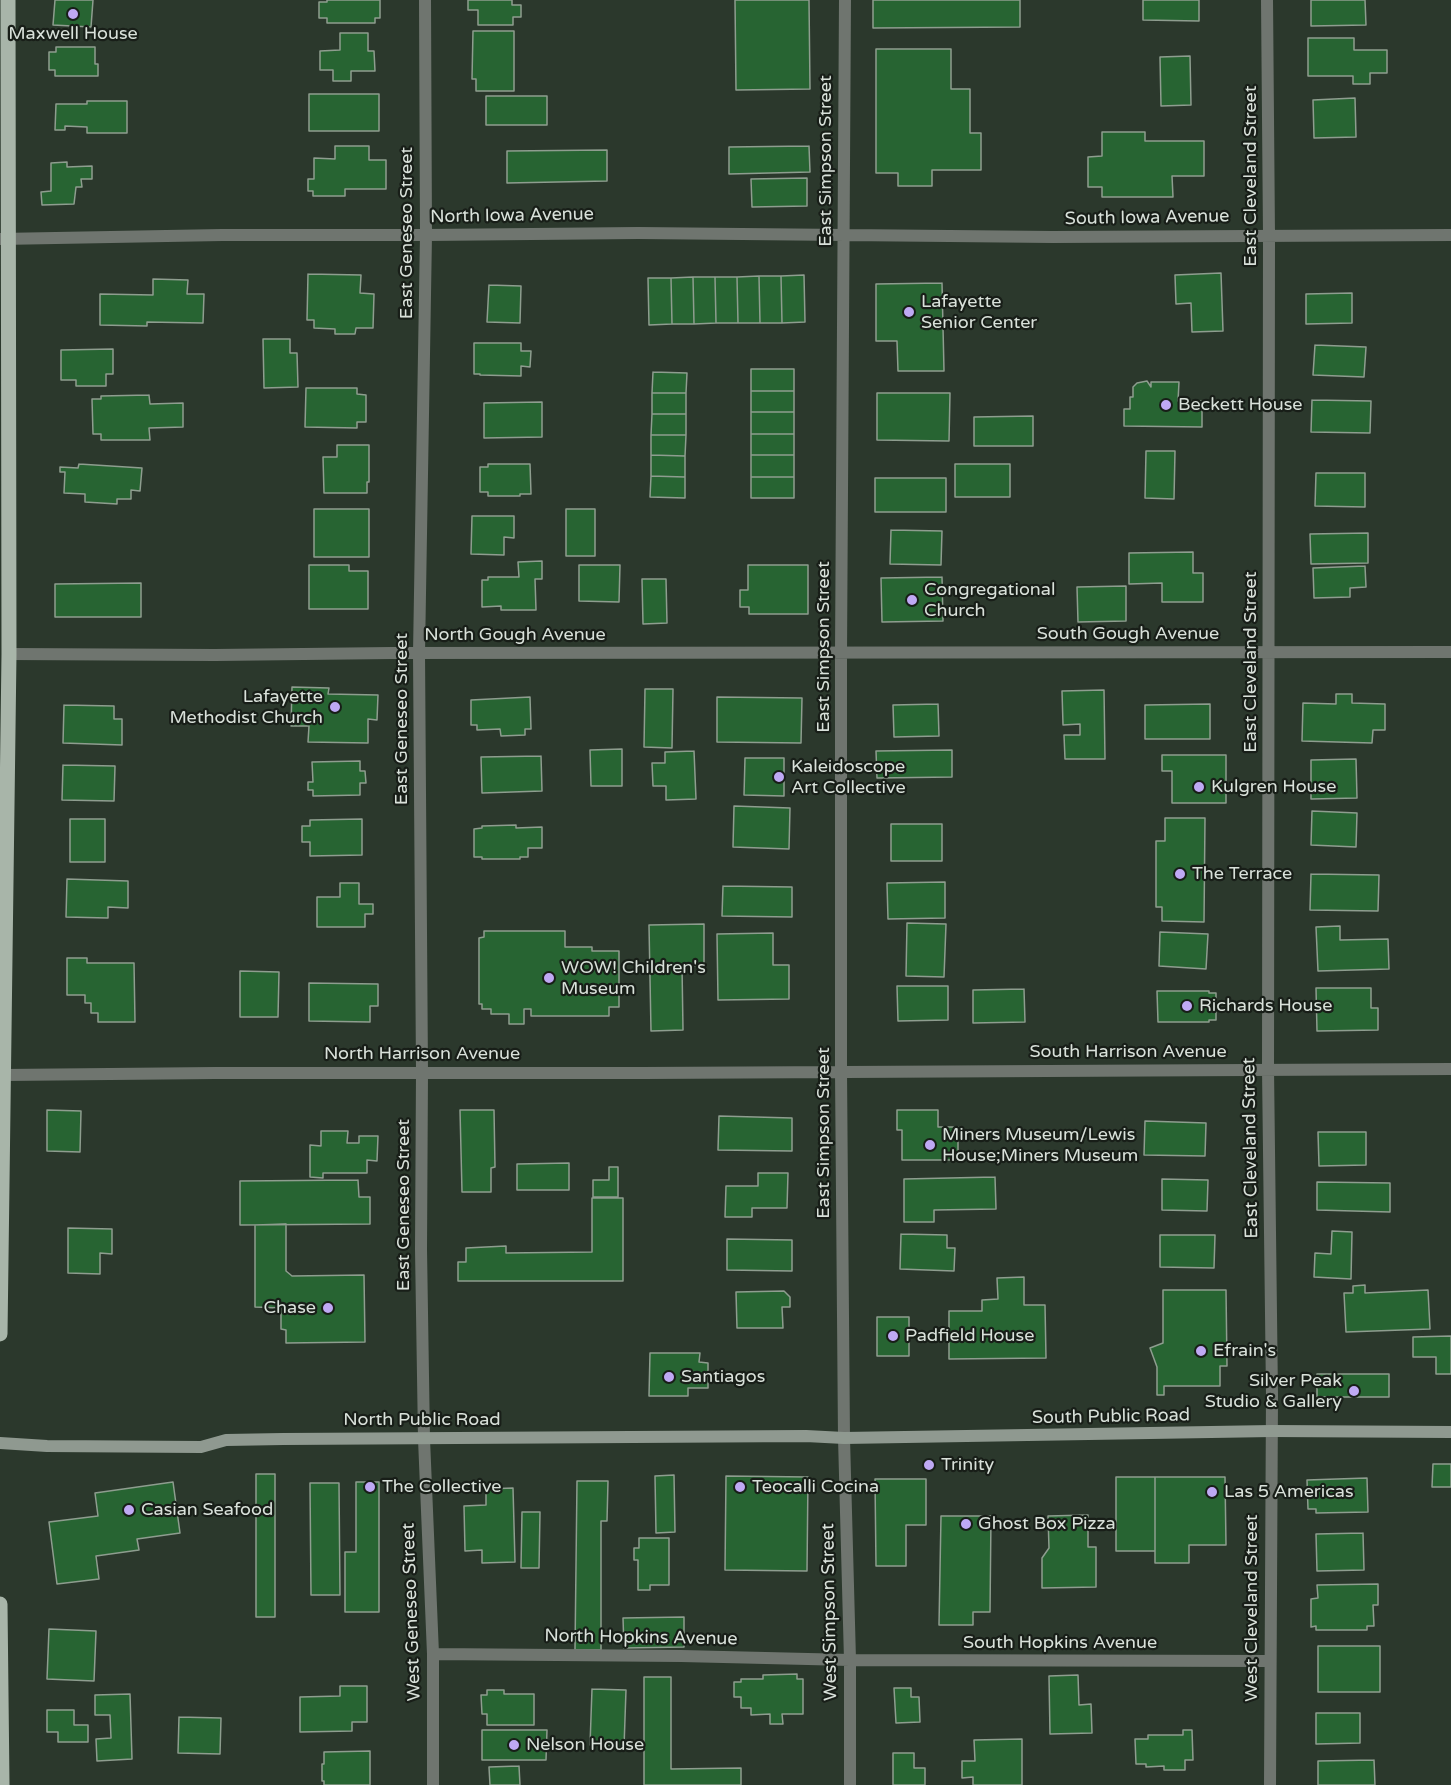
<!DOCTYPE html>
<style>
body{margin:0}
canvas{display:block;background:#2b382c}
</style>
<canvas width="1451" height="1785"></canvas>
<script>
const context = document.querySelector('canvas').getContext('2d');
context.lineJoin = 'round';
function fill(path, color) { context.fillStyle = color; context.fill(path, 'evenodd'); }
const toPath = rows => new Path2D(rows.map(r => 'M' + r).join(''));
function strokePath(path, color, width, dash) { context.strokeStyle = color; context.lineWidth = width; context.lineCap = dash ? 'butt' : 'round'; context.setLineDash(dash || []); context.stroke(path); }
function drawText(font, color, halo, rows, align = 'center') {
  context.font = font + ' "Varela Round",sans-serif'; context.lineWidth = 4.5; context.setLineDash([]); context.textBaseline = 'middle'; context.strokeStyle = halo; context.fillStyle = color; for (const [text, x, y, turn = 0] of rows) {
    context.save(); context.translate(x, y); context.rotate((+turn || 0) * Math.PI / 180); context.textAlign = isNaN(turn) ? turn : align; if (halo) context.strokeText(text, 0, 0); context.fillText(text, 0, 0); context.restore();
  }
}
const building = toPath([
 [55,0,93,0,91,27,53,25,55,0],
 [327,0,380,0,380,18,375,18,375,23,327,23,327,18,319,18,319,2,327,2,327,0],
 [468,0,512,0,512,5,521,5,521,17,513,17,513,25,478,25,478,10,468,10,468,0],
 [735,0,809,0,810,89,736,90,735,0],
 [873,0,1020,0,1020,27,873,28,873,0],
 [1143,0,1199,0,1199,21,1143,20,1143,0],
 [1311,0,1365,0,1366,25,1311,26,1311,0],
 [473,31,514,31,514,91,476,91,476,79,472,79,473,31],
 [340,33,368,33,368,51,374,51,375,71,351,71,351,81,333,81,333,70,320,70,320,51,340,50,340,33],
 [1308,38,1354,38,1354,50,1387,50,1387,73,1370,73,1370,84,1353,84,1353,76,1308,76,1308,38],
 [56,47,95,47,95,64,98,64,98,76,55,76,55,70,49,70,49,52,56,52,56,47],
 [876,49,951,49,951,89,970,89,970,133,981,133,981,170,932,170,932,186,898,186,898,173,876,173,876,49],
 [1190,56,1191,105,1161,106,1160,57,1190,56],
 [309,94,379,94,379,131,309,131,309,94],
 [486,96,547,96,547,125,486,125,486,96],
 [1355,98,1356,137,1314,138,1313,100,1355,98],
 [87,101,127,101,127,133,87,133,87,127,65,126,65,130,55,130,56,104,87,104,87,101],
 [1102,132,1145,132,1145,141,1204,141,1204,176,1172,176,1173,197,1102,197,1102,187,1088,187,1088,157,1102,156,1102,132],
 [335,146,369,146,369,160,386,160,386,189,345,189,345,196,313,196,313,191,308,191,308,179,314,179,314,158,335,159,335,146],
 [809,146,810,172,729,174,729,147,809,146],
 [607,150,607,181,507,183,507,151,607,150],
 [67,162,67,167,92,166,92,179,81,179,82,187,76,187,74,204,42,205,41,192,51,191,51,163,67,162],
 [807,178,807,206,752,207,751,179,807,178],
 [1221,273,1223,331,1192,332,1191,303,1176,304,1175,275,1221,273],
 [308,274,361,275,360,293,374,294,373,328,356,328,355,334,335,334,335,329,314,328,314,320,307,320,308,274],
 [804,275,805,322,782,323,781,276,804,275],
 [759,276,781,276,782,323,760,323,759,276],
 [759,276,760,323,738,323,737,277,759,276],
 [693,277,715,277,716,323,694,324,693,277],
 [693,277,694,324,672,324,671,278,693,277],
 [715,277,737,277,738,323,716,323,715,277],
 [648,278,671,278,672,324,649,325,648,278],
 [153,279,188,280,187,294,204,294,203,323,147,322,147,326,100,325,100,294,153,295,153,279],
 [942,283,944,371,898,371,897,341,876,341,876,284,942,283],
 [489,285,521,286,520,323,487,322,489,285],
 [1352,293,1352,323,1306,324,1306,294,1352,293],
 [263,339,290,339,290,353,297,353,298,387,264,388,263,339],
 [474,343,521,343,521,351,531,351,530,367,521,366,521,376,480,375,480,374,474,374,474,343],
 [1315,345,1366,347,1364,377,1313,375,1315,345],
 [113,349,113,374,106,374,106,386,76,386,76,380,61,380,61,350,113,349],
 [751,369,794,369,794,391,751,391,751,369],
 [653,372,687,373,686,393,652,393,653,372],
 [1147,381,1151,387,1151,382,1179,382,1178,401,1202,401,1202,427,1124,426,1124,409,1130,409,1130,397,1133,397,1133,387,1137,383,1147,381],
 [306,388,357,388,357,394,366,395,366,422,357,422,357,428,305,427,306,388],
 [751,391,794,391,794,412,751,412,751,391],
 [652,393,686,393,686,414,652,414,652,393],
 [877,393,950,393,949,441,877,440,877,393],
 [149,395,150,404,183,403,183,427,149,428,150,440,101,440,101,434,93,434,92,399,101,399,101,396,149,395],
 [1312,400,1371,401,1370,433,1311,432,1312,400],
 [542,402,542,437,484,438,484,403,542,402],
 [751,412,794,412,794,434,751,434,751,412],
 [652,414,686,414,686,435,651,435,652,414],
 [1033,416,1033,446,974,446,974,417,1033,416],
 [751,434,794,434,794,455,751,455,751,434],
 [651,435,686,435,685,456,651,455,651,435],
 [337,445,369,445,369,482,367,482,367,493,324,493,323,457,337,457,337,445],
 [1146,451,1175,451,1174,499,1145,498,1146,451],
 [651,455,685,456,685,477,651,476,651,455],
 [751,455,794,455,794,477,751,477,751,455],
 [79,464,142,468,140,491,131,490,131,499,117,499,117,504,85,502,85,494,64,493,65,472,60,472,60,467,78,468,79,464],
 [488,464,530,464,531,494,520,494,520,496,488,496,488,492,480,492,480,467,488,467,488,464],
 [955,464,1010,464,1010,497,955,497,955,464],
 [1316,473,1365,473,1365,507,1315,506,1316,473],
 [651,476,685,477,685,498,650,497,651,476],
 [751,477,794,477,794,498,751,498,751,477],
 [875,478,946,478,946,512,875,512,875,478],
 [314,509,369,509,369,557,314,557,314,509],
 [566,509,595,509,595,556,566,556,566,509],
 [472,516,514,516,514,538,504,537,504,555,471,554,472,516],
 [891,530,942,531,941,565,890,564,891,530],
 [1368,533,1368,563,1311,564,1310,534,1368,533],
 [1193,552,1193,573,1203,573,1203,602,1162,602,1162,583,1129,584,1129,553,1193,552],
 [542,561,542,579,535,579,536,610,501,610,501,606,482,607,482,580,488,580,488,577,519,577,518,562,542,561],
 [309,565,349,565,349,571,368,571,368,609,309,609,309,565],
 [579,565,620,565,619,602,579,601,579,565],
 [748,565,808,565,808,614,749,614,749,607,740,607,740,590,748,590,748,565],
 [1365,566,1366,587,1350,588,1350,597,1314,598,1313,568,1365,566],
 [942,577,943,621,882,622,881,578,942,577],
 [642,579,666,579,667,623,643,624,642,579],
 [141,583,141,617,55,617,55,584,141,583],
 [1126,586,1126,621,1078,622,1077,587,1126,586],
 [292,687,329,688,328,694,378,695,377,720,368,719,368,743,308,742,309,726,291,726,292,687],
 [645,689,673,689,672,748,644,747,645,689],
 [1104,690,1105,759,1065,759,1064,735,1080,735,1080,724,1063,725,1062,691,1104,690],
 [1336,694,1352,694,1352,703,1385,704,1385,730,1373,730,1372,743,1302,741,1303,703,1336,704,1336,694],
 [530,697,531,729,525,729,525,735,501,736,500,729,477,730,477,725,471,725,471,700,530,697],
 [717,697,802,698,801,743,717,742,717,697],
 [938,704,939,736,894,737,893,705,938,704],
 [1210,704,1210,739,1145,739,1145,705,1210,704],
 [64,705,114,706,114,719,122,719,122,745,63,743,64,705],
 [622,749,622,786,591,786,590,750,622,749],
 [952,750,952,777,877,778,876,751,952,750],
 [694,751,696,799,666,800,666,786,653,786,652,763,665,763,665,752,694,751],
 [1162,755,1226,755,1226,803,1172,803,1172,771,1162,771,1162,755],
 [541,756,542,791,482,793,481,757,541,756],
 [745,758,784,758,784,796,744,795,745,758],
 [1356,759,1357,798,1311,799,1311,760,1356,759],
 [360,761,360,771,365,771,366,783,360,783,360,795,313,796,313,790,308,790,308,782,313,782,312,762,360,761],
 [63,765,115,766,114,801,62,800,63,765],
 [734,806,790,808,789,849,733,847,734,806],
 [1312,811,1357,813,1356,847,1311,845,1312,811],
 [1165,818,1205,818,1204,922,1162,921,1162,907,1156,907,1156,841,1165,841,1165,818],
 [70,819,105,819,105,862,70,862,70,819],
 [362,819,362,855,310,856,310,842,302,842,302,826,310,826,310,820,362,819],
 [891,824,942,824,942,861,891,861,891,824],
 [516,825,516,828,542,827,542,848,528,848,528,857,520,857,520,859,482,859,482,857,474,857,474,829,482,828,482,826,516,825],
 [1311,874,1379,875,1378,911,1310,910,1311,874],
 [67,879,128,881,128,908,108,907,108,918,66,917,67,879],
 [945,882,945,918,888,919,887,883,945,882],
 [340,883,359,883,359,904,373,904,373,914,365,914,365,927,317,927,317,897,340,897,340,883],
 [723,886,792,887,792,917,722,916,723,886],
 [907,923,946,924,944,977,906,976,907,923],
 [704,924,704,966,682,966,683,1030,651,1031,649,925,704,924],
 [1340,926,1340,940,1388,939,1389,969,1318,971,1316,927,1340,926],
 [484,931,565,931,565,947,592,947,592,951,619,951,619,1007,609,1007,609,1016,531,1016,531,1009,524,1009,524,1024,509,1024,509,1014,491,1014,491,1009,482,1009,482,1004,479,1004,479,938,484,937,484,931],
 [1160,932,1208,934,1206,969,1159,966,1160,932],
 [773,933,773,965,789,965,789,999,718,1000,717,934,773,933],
 [67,958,87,958,87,963,134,963,135,1022,98,1022,98,1013,91,1013,91,1003,85,1003,85,995,67,995,67,958],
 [240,971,279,972,278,1017,240,1017,240,971],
 [309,983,378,984,378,1006,370,1006,370,1022,309,1021,309,983],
 [897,986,948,986,948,1020,898,1021,897,986],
 [1316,988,1371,988,1371,1008,1378,1008,1378,1030,1317,1031,1316,988],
 [1024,989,1025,1022,973,1023,973,990,1024,989],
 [1157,991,1209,991,1209,993,1216,993,1216,1020,1209,1020,1209,1022,1158,1022,1157,991],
 [47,1110,81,1111,80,1152,47,1151,47,1110],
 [460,1110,494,1110,495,1167,491,1168,491,1192,462,1192,460,1110],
 [897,1110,938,1110,938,1127,958,1127,958,1160,902,1160,902,1130,897,1130,897,1110],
 [719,1116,792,1118,792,1151,718,1150,719,1116],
 [1145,1121,1206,1123,1205,1156,1144,1155,1145,1121],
 [321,1131,348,1131,347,1143,359,1143,359,1136,378,1136,377,1161,367,1160,367,1173,323,1173,323,1178,310,1177,310,1145,321,1146,321,1131],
 [1318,1132,1366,1132,1366,1165,1319,1166,1318,1132],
 [569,1163,569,1190,517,1190,517,1164,569,1163],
 [609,1167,618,1167,618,1197,593,1197,593,1180,609,1180,609,1167],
 [758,1173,788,1173,787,1208,752,1208,752,1217,725,1217,726,1186,758,1186,758,1173],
 [995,1177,996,1209,934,1210,934,1222,904,1222,904,1179,995,1177],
 [1162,1179,1208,1180,1207,1211,1162,1210,1162,1179],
 [358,1180,359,1197,370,1197,370,1224,240,1225,240,1181,358,1180],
 [1317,1182,1390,1183,1390,1212,1317,1210,1317,1182],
 [592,1198,623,1198,623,1281,458,1281,458,1262,466,1262,466,1248,506,1246,506,1253,592,1252,592,1198],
 [286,1224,286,1271,292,1276,364,1275,365,1342,286,1343,286,1330,281,1329,281,1308,255,1307,255,1225,286,1224],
 [68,1228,112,1229,112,1254,100,1253,100,1274,68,1273,68,1228],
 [1332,1231,1352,1232,1351,1279,1314,1277,1315,1253,1331,1254,1332,1231],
 [901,1234,947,1235,947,1248,955,1248,954,1271,900,1269,901,1234],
 [1160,1235,1215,1235,1214,1268,1160,1267,1160,1235],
 [727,1239,792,1240,792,1271,727,1270,727,1239],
 [1024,1277,1024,1305,1045,1305,1046,1358,949,1359,949,1311,982,1311,982,1300,998,1299,997,1278,1024,1277],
 [1365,1285,1365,1293,1428,1290,1430,1329,1346,1332,1344,1293,1353,1293,1353,1286,1365,1285],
 [1163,1290,1226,1290,1227,1366,1220,1366,1220,1386,1164,1386,1164,1395,1157,1395,1157,1367,1150,1348,1163,1343,1163,1290],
 [784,1291,790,1297,790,1307,782,1307,783,1328,737,1328,736,1292,784,1291],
 [877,1317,909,1317,909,1356,877,1356,877,1317],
 [1451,1336,1451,1374,1436,1374,1436,1357,1413,1357,1413,1337,1451,1336],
 [650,1353,700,1353,699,1362,708,1363,708,1388,688,1388,688,1396,649,1396,650,1353],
 [1317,1374,1389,1374,1389,1397,1317,1397,1317,1374],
 [1433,1464,1451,1464,1451,1487,1432,1487,1433,1464],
 [256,1474,275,1474,275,1617,256,1617,256,1474],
 [674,1475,675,1532,656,1533,655,1476,674,1475],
 [726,1476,808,1477,807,1571,725,1570,726,1476],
 [1116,1477,1155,1477,1155,1551,1116,1551,1116,1477],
 [1155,1477,1225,1477,1226,1545,1189,1545,1189,1563,1155,1563,1155,1477],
 [1367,1478,1368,1512,1316,1513,1316,1509,1308,1509,1307,1480,1367,1478],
 [875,1479,926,1479,926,1525,906,1525,906,1566,876,1566,875,1479],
 [577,1481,608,1481,607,1521,601,1521,601,1650,575,1650,577,1481],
 [173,1482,180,1533,137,1539,139,1550,96,1556,99,1579,57,1584,49,1522,98,1516,95,1493,173,1482],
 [356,1482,379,1482,379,1612,345,1612,345,1552,356,1552,356,1482],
 [310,1483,339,1483,340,1595,311,1595,310,1483],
 [513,1488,515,1562,482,1563,482,1550,465,1551,464,1506,486,1505,486,1489,513,1488],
 [522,1512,540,1512,539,1568,521,1568,522,1512],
 [1088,1515,1088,1547,1096,1547,1096,1587,1042,1588,1042,1558,1049,1548,1048,1516,1088,1515],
 [941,1516,991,1516,990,1612,973,1612,973,1625,939,1625,941,1516],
 [1363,1533,1364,1570,1317,1571,1316,1534,1363,1533],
 [639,1538,669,1538,669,1585,650,1585,650,1590,638,1590,638,1560,634,1560,634,1548,639,1548,639,1538],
 [1378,1584,1378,1605,1373,1605,1374,1626,1367,1626,1367,1630,1316,1630,1316,1626,1311,1627,1311,1599,1318,1598,1317,1585,1378,1584],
 [684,1617,684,1647,624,1648,623,1618,684,1617],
 [49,1629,96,1631,94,1681,47,1679,49,1629],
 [1318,1646,1380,1646,1380,1692,1318,1692,1318,1646],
 [797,1674,797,1679,803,1679,803,1714,782,1714,783,1724,770,1724,770,1714,751,1715,751,1708,741,1708,741,1697,734,1697,734,1682,741,1682,741,1679,763,1679,763,1675,797,1674],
 [1078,1675,1079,1705,1091,1704,1092,1733,1050,1734,1049,1676,1078,1675],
 [644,1677,671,1677,671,1769,741,1768,741,1785,644,1785,644,1677],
 [340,1686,367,1686,367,1722,352,1722,352,1731,300,1732,300,1697,340,1696,340,1686],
 [894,1688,911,1688,911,1697,919,1697,920,1722,896,1723,894,1688],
 [592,1689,626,1690,624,1747,590,1745,592,1689],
 [487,1690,504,1690,504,1694,534,1694,534,1725,487,1725,487,1714,482,1714,481,1695,487,1695,487,1690],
 [130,1694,132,1759,97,1761,96,1739,111,1738,110,1715,95,1715,95,1695,130,1694],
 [47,1710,74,1710,74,1725,88,1725,88,1742,58,1742,58,1732,47,1732,47,1710],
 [1316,1713,1360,1713,1360,1743,1316,1744,1316,1713],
 [179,1717,221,1718,220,1754,178,1753,179,1717],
 [482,1730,547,1730,546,1760,482,1760,482,1730],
 [1183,1730,1192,1730,1193,1760,1185,1760,1185,1770,1164,1770,1164,1766,1146,1767,1146,1764,1136,1764,1135,1739,1148,1739,1148,1735,1183,1735,1183,1730],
 [1022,1739,1022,1785,973,1785,973,1777,962,1778,962,1761,975,1761,974,1740,1022,1739],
 [370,1751,370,1785,324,1785,324,1781,322,1781,322,1764,324,1764,324,1752,370,1751],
 [893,1753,914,1753,914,1768,925,1768,925,1785,893,1785,893,1753],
 [1374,1760,1375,1785,1318,1785,1318,1761,1374,1760],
 [519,1766,520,1785,490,1785,489,1767,519,1766]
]);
fill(building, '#276432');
strokePath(building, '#8e9d8f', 1.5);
strokePath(toPath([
 [425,0,426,235,419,653,422,1072,421,1249,424,1439,433,1654,433,1785],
 [845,0,841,653,841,1072,844,1438,850,1660,850,1785],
 [1267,0,1269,235,1268,1069,1272,1395,1270,1785],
 [0,239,222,235,426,235,638,233,1053,237,1451,235],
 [9,654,215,655,392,653,1451,652],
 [4,1075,215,1073,643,1073,1451,1069],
 [433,1654,681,1656,850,1660,1270,1661]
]), '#6f756f', 12);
strokePath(toPath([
 [0,1443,47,1446,201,1447,226,1440,283,1439,806,1436,844,1438,1272,1431,1451,1432]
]), '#8f9990', 12);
strokePath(toPath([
 [0,1334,9,654,8,0],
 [0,1604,2,1785]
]), '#a8b5a9', 15);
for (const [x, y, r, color] of [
 [73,14,6,"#bfa9f4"],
 [909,312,6,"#bfa9f4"],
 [1166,405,6,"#bfa9f4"],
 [912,600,6,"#bfa9f4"],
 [335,707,6,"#bfa9f4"],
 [779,777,6,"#bfa9f4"],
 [1199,787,6,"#bfa9f4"],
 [1180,874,6,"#bfa9f4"],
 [549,978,6,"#bfa9f4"],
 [1187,1006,6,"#bfa9f4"],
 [930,1145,6,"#bfa9f4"],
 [328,1308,6,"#bfa9f4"],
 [893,1336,6,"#bfa9f4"],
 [1201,1351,6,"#bfa9f4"],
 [669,1377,6,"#bfa9f4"],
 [1354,1391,6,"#bfa9f4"],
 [929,1465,6,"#bfa9f4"],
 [370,1487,6,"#bfa9f4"],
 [740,1487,6,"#bfa9f4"],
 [1212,1492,6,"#bfa9f4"],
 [129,1510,6,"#bfa9f4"],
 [966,1524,6,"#bfa9f4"],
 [514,1745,6,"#bfa9f4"]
]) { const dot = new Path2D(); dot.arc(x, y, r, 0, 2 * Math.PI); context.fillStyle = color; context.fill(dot); strokePath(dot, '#181e18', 2); }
drawText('18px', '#d9e1da', '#181e18', [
 ["Maxwell House",73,34,"center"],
 ["Lafayette",921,302],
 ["Senior Center",921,323],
 ["Beckett House",1178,405],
 ["Congregational",924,590],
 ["Church",924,611],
 ["Lafayette",323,697,"right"],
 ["Methodist Church",323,718,"right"],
 ["Kaleidoscope",791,767],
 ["Art Collective",791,788],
 ["Kulgren House",1211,787],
 ["The Terrace",1192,874],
 ["WOW! Children's",561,968],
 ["Museum",561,989],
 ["Richards House",1199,1006],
 ["Miners Museum/Lewis",942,1135],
 ["House;Miners Museum",942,1156],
 ["Chase",316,1308,"right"],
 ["Padfield House",905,1336],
 ["Efrain's",1213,1351],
 ["Santiagos",681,1377],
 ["Silver Peak",1342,1381,"right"],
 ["Studio & Gallery",1342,1402,"right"],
 ["Trinity",941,1465],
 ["The Collective",382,1487],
 ["Teocalli Cocina",752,1487],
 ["Las 5 Americas",1224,1492],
 ["Casian Seafood",141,1510],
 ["Ghost Box Pizza",978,1524],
 ["Nelson House",526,1745]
], 'left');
drawText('18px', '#d9e1da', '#181e18', [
 ["East Simpson Street",826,161,-90],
 ["East Cleveland Street",1251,176,-90],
 ["North Iowa Avenue",512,216,-1],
 ["South Iowa Avenue",1147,218,-1],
 ["East Geneseo Street",407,233,-90],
 ["South Gough Avenue",1128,634],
 ["North Gough Avenue",515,635],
 ["East Simpson Street",824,647,-90],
 ["East Cleveland Street",1251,662,-90],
 ["East Geneseo Street",402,719,-90],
 ["South Harrison Avenue",1128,1052],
 ["North Harrison Avenue",422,1054],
 ["East Simpson Street",824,1133,-90],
 ["East Cleveland Street",1251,1148,-91],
 ["East Geneseo Street",404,1205,-90],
 ["South Public Road",1111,1417,-1],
 ["North Public Road",422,1420],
 ["West Cleveland Street",1252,1608,-90],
 ["West Geneseo Street",412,1612,-92],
 ["West Simpson Street",830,1612,-91],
 ["North Hopkins Avenue",641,1638,1],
 ["South Hopkins Avenue",1060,1643]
]);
</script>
